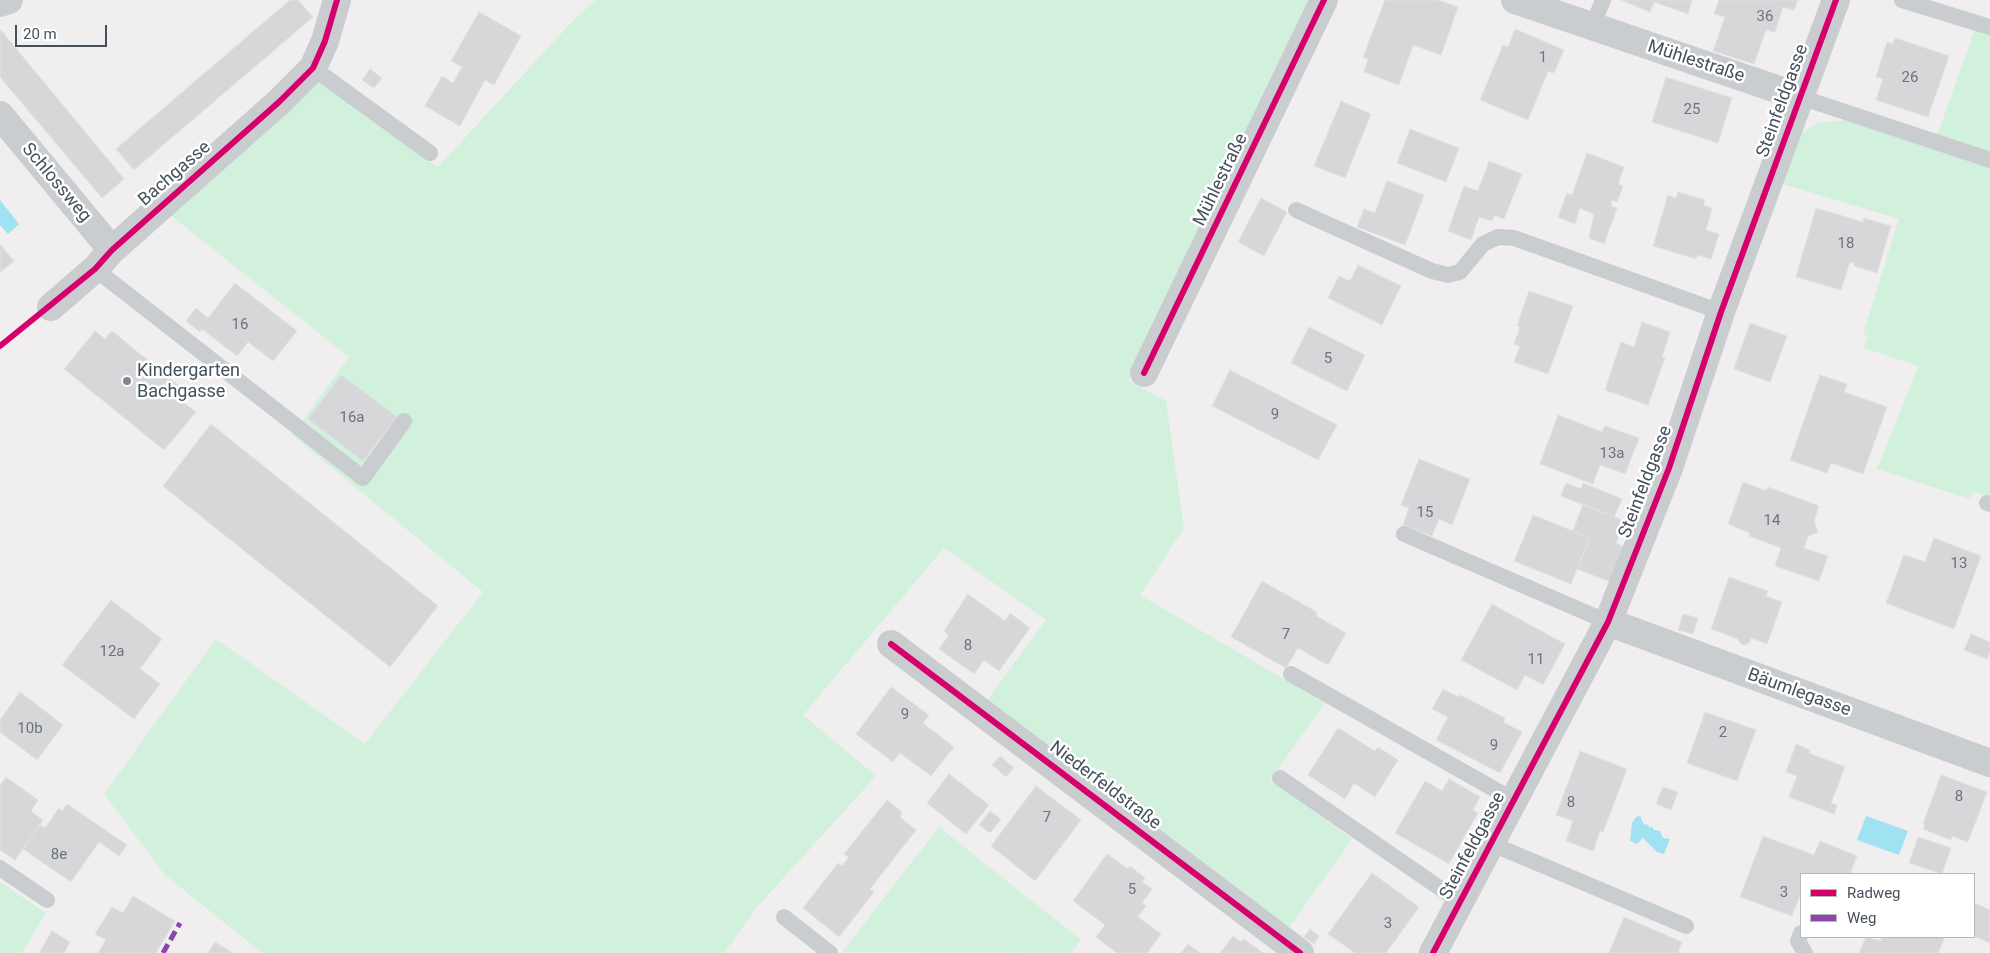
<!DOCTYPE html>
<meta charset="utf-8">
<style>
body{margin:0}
#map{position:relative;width:1990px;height:953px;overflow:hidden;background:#f0eeee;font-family:Roboto,sans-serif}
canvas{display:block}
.legend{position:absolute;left:1800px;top:873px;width:175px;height:65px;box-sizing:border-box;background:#fff;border:1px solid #b4b9be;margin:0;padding:6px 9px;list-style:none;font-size:15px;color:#44515d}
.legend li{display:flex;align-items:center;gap:10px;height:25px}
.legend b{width:25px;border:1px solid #b4b9be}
.scale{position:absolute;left:15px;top:25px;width:92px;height:22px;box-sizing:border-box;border:2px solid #44515d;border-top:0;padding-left:6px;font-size:15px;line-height:18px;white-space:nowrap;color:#44515d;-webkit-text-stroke:4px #fff;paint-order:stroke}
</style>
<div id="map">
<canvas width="1990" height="953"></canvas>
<ul class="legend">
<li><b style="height:6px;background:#d6006c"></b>Radweg</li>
<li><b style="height:6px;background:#8e44ad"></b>Weg</li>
</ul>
<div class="scale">20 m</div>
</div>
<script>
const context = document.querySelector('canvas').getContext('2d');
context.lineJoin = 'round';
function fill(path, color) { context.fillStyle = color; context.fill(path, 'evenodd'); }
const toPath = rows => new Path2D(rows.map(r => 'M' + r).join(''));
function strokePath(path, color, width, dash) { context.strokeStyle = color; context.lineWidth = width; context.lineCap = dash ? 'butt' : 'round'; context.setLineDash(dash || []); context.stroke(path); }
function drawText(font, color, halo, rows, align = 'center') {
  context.font = font + ' Roboto,sans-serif'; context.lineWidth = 5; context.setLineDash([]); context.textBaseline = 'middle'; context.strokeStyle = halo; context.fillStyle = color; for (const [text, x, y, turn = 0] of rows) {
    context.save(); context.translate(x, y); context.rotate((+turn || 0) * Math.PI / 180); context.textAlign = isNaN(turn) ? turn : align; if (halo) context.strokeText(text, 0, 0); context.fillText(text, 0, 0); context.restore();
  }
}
fill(toPath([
 [595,0,1318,0,1189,254,1129,381,1166,401,1184,528,1140,595,1325,703,1270,780,1352,839,1288,929,985,703,1046,620,944,548,803,715,876,776,757,907,724,953,262,953,164,874,104,794,216,639,365,744,483,592,292,435,349,357,169,214,316,78,438,167,567,27],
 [1975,29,1990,34,1990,497,1973,492,1970,499,1877,469,1918,366,1864,348,1868,336,1863,334,1899,219,1783,184,1801,134,1818,123,1845,120,1933,147],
 [939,827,1081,940,1071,953,842,952],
 [0,882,46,913,22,953,0,953]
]), '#d1f1dc');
fill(toPath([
 [0,200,19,224,8,234,0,225],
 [1640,816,1644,825,1647,824,1650,828,1652,826,1654,830,1660,831,1663,838,1670,839,1664,854,1657,852,1643,838,1637,844,1630,841,1632,823,1636,817],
 [1866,816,1908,831,1899,855,1857,840]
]), '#a1e2f2');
const building = toPath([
 [290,0,298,0,313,17,134,170,116,149,290,0],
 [1385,0,1438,0,1458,7,1441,55,1413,45,1399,85,1364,72,1368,59,1363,57,1385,0],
 [1621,0,1692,0,1688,14,1654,2,1650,12,1621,0],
 [1719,0,1798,0,1794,10,1783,7,1775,32,1766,30,1754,64,1713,51,1725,17,1714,14,1719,0],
 [479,12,521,36,494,85,485,80,460,126,425,106,442,76,453,83,462,67,451,61,479,12],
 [0,29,124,179,102,198,0,77,0,29],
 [1515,29,1564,50,1554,73,1548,71,1528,120,1480,100,1503,45,1508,47,1515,29],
 [1895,38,1949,56,1928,117,1876,100,1883,79,1876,77,1887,42,1893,44,1895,38],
 [370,69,382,78,374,88,362,80,370,69],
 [1666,77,1732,98,1718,143,1652,122,1666,77],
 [1341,101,1371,114,1345,178,1314,166,1341,101],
 [1410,129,1459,148,1446,182,1397,163,1410,129],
 [1587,153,1624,167,1618,184,1623,186,1617,202,1612,200,1611,206,1617,208,1604,244,1589,238,1594,214,1580,208,1575,224,1558,217,1567,193,1572,195,1587,153],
 [1489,161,1522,174,1504,219,1494,215,1492,221,1479,217,1471,240,1448,231,1464,186,1478,191,1489,161],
 [1387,181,1424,195,1405,245,1357,227,1364,209,1375,213,1387,181],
 [1678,192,1705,200,1703,205,1712,208,1706,230,1719,234,1711,259,1697,255,1696,259,1653,246,1668,195,1676,198,1678,192],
 [1261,198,1287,212,1264,256,1238,242,1261,198],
 [1816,208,1863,222,1864,218,1891,226,1877,273,1854,266,1854,263,1850,262,1841,290,1796,277,1816,208],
 [0,244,14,261,0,272,0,244],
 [1358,265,1401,286,1382,325,1328,298,1339,276,1350,281,1358,265],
 [235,283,297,331,273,361,248,342,237,356,202,329,200,332,186,321,196,308,208,318,235,283],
 [1529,291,1573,306,1548,374,1514,362,1520,346,1514,344,1520,327,1517,326,1529,291],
 [1642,322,1670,332,1662,357,1665,358,1648,405,1605,390,1621,342,1634,347,1642,322],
 [1750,323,1787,336,1770,382,1734,369,1750,323],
 [1309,327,1365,355,1347,391,1291,363,1309,327],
 [95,331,105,339,112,331,189,394,183,402,196,412,164,450,64,369,95,331],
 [1230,370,1337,425,1318,460,1212,406,1230,370],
 [341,375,397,417,363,461,308,419,341,375],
 [1820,375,1847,384,1844,392,1887,407,1863,474,1831,463,1827,473,1790,460,1820,375],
 [1558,415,1602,432,1605,426,1639,438,1625,474,1600,465,1593,484,1540,464,1558,415],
 [211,424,438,606,390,667,163,486,211,424],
 [1419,459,1470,479,1452,525,1439,519,1432,536,1403,525,1409,508,1401,505,1419,459],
 [1743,482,1766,491,1768,487,1819,506,1814,521,1818,532,1808,536,1804,548,1828,556,1819,581,1775,566,1781,548,1749,536,1750,533,1728,524,1743,482],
 [1566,483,1581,489,1583,483,1622,499,1614,517,1561,496,1566,483],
 [1583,504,1625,521,1616,543,1624,547,1611,582,1577,569,1590,538,1573,531,1583,504],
 [1533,515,1590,538,1571,584,1514,561,1533,515],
 [1934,538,1981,556,1954,629,1886,603,1904,555,1925,562,1934,538],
 [1729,577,1768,591,1766,596,1782,602,1767,644,1751,638,1750,642,1745,645,1741,644,1738,639,1711,629,1729,577],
 [1262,581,1317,612,1316,616,1346,633,1328,665,1298,648,1286,668,1231,637,1262,581],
 [968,594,1005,621,1010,613,1030,628,999,671,984,660,974,674,939,649,949,635,944,631,968,594],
 [111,600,162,639,140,669,160,684,134,719,62,665,111,600],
 [1492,604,1565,644,1543,685,1525,675,1517,690,1461,660,1492,604],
 [1683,614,1698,618,1693,634,1678,630,1683,614],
 [1971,634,1990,642,1990,651,1987,659,1964,650,1971,634],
 [891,687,929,715,923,723,954,747,931,776,900,753,893,762,856,734,891,687],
 [1443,689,1458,697,1460,695,1505,718,1503,722,1522,732,1500,773,1436,740,1448,717,1432,709,1443,689],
 [20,692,63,725,37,760,0,732,0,720,20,692],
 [1705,712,1756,730,1737,781,1687,763,1705,712],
 [1338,728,1375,751,1378,747,1398,760,1375,797,1354,783,1345,799,1308,775,1338,728],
 [1796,744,1810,750,1809,753,1845,767,1831,803,1837,805,1834,814,1789,797,1797,776,1786,772,1796,744],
 [1580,751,1627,769,1603,832,1600,831,1593,851,1566,841,1573,821,1556,815,1580,751],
 [1000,756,1014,768,1006,777,992,765,1000,756],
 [949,774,989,805,966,834,927,803,949,774],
 [1941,775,1987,792,1968,842,1952,836,1951,840,1923,829,1925,825,1923,824,1941,775],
 [6,777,38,800,31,811,43,820,15,860,0,850,0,786,6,777],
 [1449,779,1480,797,1473,810,1478,813,1449,864,1395,833,1425,781,1442,791,1449,779],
 [1036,786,1081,820,1035,881,991,846,1036,786],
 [1663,787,1678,792,1671,810,1656,804,1663,787],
 [887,800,902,812,900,817,916,830,870,889,874,892,839,937,803,908,838,863,842,866,849,857,844,854,887,800],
 [67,804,127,845,119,856,99,842,71,882,23,849,40,825,45,828,59,808,62,811,67,804],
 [990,811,1001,819,990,833,979,825,990,811],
 [1763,836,1814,855,1820,841,1857,856,1850,874,1801,874,1801,893,1792,916,1740,897,1763,836],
 [1918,837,1951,848,1942,874,1909,863,1918,837],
 [1107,854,1128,869,1130,866,1145,878,1142,882,1152,889,1142,903,1146,906,1138,917,1161,934,1147,953,1117,953,1096,937,1105,925,1073,901,1107,854],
 [1372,873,1419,907,1386,953,1355,953,1328,934,1372,873],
 [133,896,175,921,156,953,98,953,106,940,95,934,112,907,123,913,133,896],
 [1974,903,1990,910,1990,943,1974,936,1974,903],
 [1624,917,1682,942,1678,953,1609,953,1624,917],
 [1310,929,1319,936,1314,944,1304,937,1310,929],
 [52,931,70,942,64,953,39,953,52,931],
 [1233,936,1241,942,1244,939,1263,953,1220,953,1233,936],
 [1866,937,1881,941,1882,937,1945,937,1938,953,1859,953,1866,937],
 [215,942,233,953,208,953,215,942],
 [1188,944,1200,953,1181,953,1188,944]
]);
fill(building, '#d7d6d9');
strokePath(building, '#e1e0e1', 1);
strokePath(toPath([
 [1902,0,1990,27],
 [1592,27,1603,0],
 [313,68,430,153],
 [1800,97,1990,160],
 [1296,210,1432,271,1448,275,1460,272,1483,244,1498,237,1514,238,1721,312],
 [95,269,363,478,404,421],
 [1987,503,1990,504],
 [1404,534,1608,622],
 [1291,674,1515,801],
 [1280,778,1460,902],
 [1492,844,1686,926],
 [0,868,47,900],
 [784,917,830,953],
 [1801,933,1798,941,1805,953]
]), '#cacdcf', 16);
strokePath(toPath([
 [1515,0,1800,97],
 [0,3,9,0],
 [0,115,112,250],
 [51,307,95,269,112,250,279,102,313,68,325,41,337,0],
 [1144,373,1324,0],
 [1608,622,1990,763],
 [891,644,1300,953],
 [1433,953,1608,622,1669,468,1721,312,1836,0]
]), '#cacdcf', 28);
strokePath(toPath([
 [163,953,180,923]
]), '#8e44ad', 5, [10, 5]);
strokePath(toPath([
 [0,346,95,269,112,250,279,102,313,68,325,41,337,0],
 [1144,373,1324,0],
 [891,644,1300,953],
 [1433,953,1608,622,1669,468,1721,312,1836,0]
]), '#d6006c', 6);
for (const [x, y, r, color] of [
 [127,381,5,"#808890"]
]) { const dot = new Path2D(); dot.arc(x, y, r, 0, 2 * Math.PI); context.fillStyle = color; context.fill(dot); strokePath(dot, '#fff', 2); }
drawText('15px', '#6a747d', null, [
 ["36",1765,17],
 ["1",1543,58],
 ["26",1910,78],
 ["25",1692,110],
 ["18",1846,244],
 ["16",240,325],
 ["5",1328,359],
 ["9",1275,415],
 ["16a",352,418],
 ["13a",1612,454],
 ["15",1425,513],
 ["14",1772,521],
 ["13",1959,564],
 ["7",1286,635],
 ["8",968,646],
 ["12a",112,652],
 ["11",1536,660],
 ["9",905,715],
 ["10b",30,729],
 ["2",1723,733],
 ["9",1494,746],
 ["8",1959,797],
 ["8",1571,803],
 ["7",1047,818],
 ["8e",59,855],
 ["5",1132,890],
 ["3",1784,893],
 ["3",1388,924]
]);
drawText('18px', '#44515d', '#fff', [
 ["Mühlestraße",1696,62,18],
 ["Steinfeldgasse",1783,101,-70],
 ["Bachgasse",175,174,-41],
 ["Mühlestraße",1221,180,-64],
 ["Schlossweg",56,183,50],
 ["Steinfeldgasse",1646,482,-69],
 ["Bäumlegasse",1799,693,20],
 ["Niederfeldstraße",1105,786,37],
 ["Steinfeldgasse",1473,846,-62]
]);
drawText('18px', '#44515d', '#fff', [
 ["Kindergarten",137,371],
 ["Bachgasse",137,392]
], 'left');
</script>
